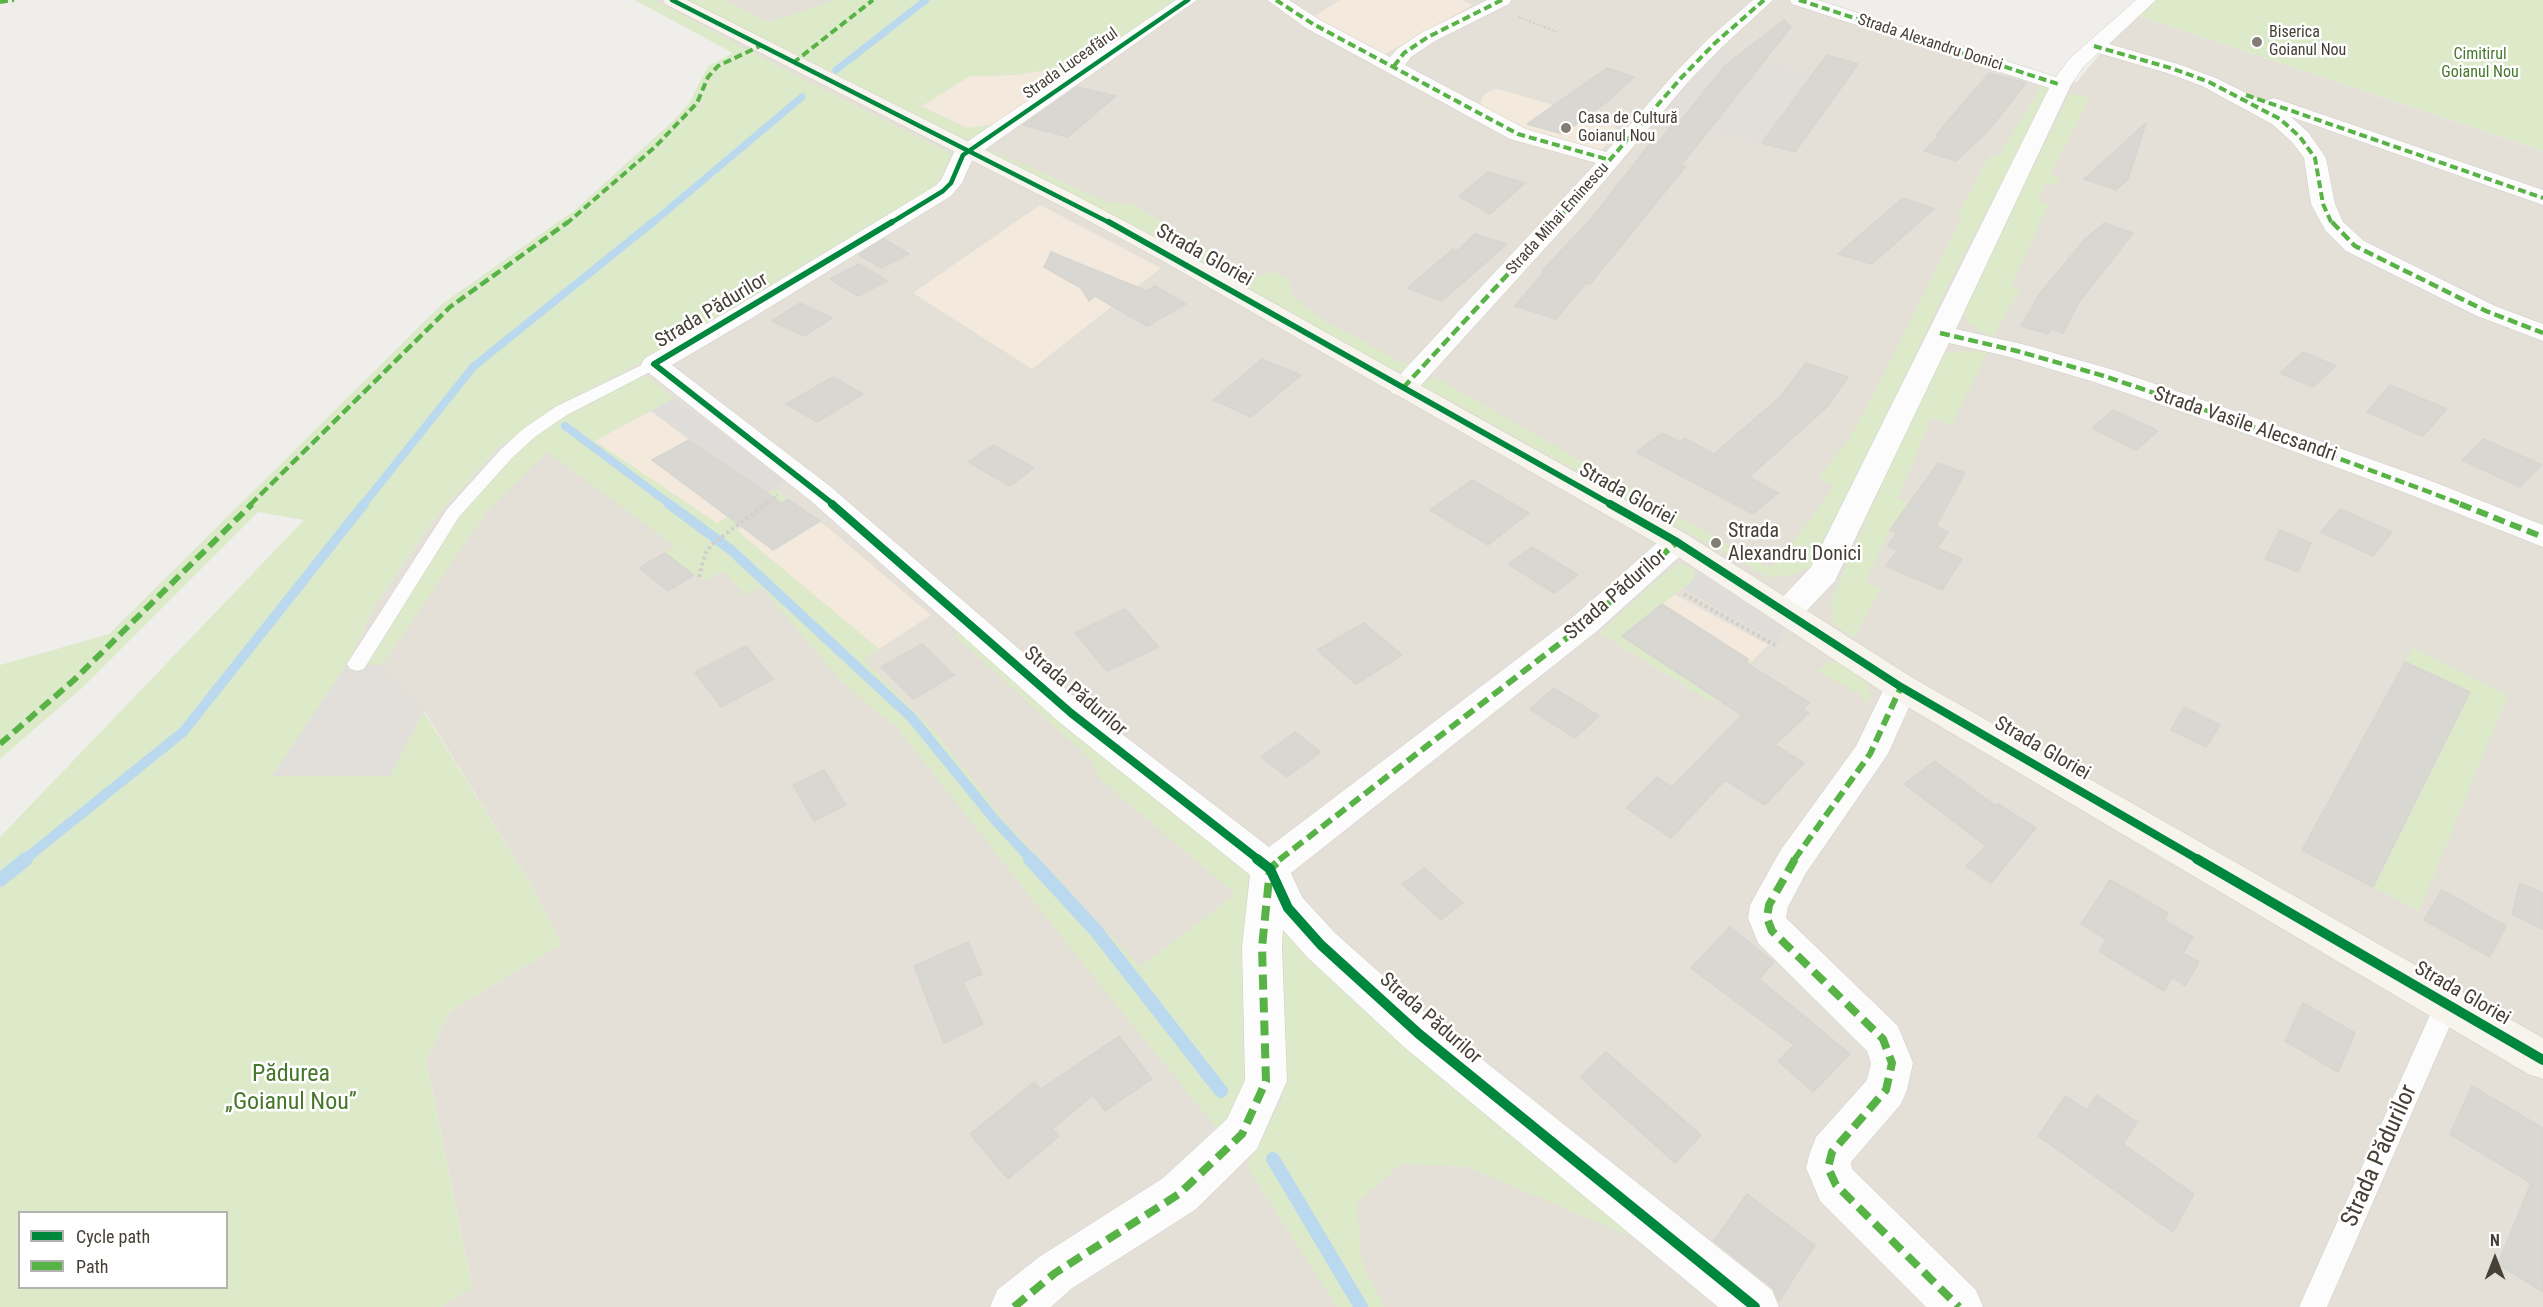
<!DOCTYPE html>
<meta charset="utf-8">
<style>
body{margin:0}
#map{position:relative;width:2543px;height:1307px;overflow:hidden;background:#f0eeea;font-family:"Roboto Condensed",sans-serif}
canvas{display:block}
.legend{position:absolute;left:18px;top:1211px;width:210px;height:78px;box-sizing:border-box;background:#fff;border:2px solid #b5b3af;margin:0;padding:8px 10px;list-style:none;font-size:18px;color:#464036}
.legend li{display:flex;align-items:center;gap:12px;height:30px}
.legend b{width:30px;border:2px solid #b5b3af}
.north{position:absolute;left:2465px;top:1229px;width:60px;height:60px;-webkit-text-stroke:4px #fff;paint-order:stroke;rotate:0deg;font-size:16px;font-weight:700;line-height:24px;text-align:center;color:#464036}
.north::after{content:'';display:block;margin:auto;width:21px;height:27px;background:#464036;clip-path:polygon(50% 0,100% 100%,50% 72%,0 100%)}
</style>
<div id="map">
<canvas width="2543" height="1307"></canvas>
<ul class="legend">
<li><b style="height:8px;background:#00873e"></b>Cycle path</li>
<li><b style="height:8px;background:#57b346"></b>Path</li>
</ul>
<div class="north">N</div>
</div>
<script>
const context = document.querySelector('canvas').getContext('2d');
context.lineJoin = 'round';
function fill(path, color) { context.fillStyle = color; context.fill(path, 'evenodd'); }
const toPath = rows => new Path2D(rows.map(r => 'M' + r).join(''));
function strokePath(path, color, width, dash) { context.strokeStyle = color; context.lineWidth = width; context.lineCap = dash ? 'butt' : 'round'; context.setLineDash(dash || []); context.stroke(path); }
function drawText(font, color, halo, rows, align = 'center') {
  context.font = font + ' "Roboto Condensed",sans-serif'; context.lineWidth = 5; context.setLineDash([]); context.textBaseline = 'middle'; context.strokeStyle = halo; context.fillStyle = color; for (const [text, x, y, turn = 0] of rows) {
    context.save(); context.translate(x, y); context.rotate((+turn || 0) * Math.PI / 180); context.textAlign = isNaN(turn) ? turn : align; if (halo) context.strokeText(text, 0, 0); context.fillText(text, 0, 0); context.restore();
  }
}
fill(toPath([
 [635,0,1059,0,1091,61,1176,0,1815,0,2076,83,2133,14,2543,151,2543,1307,442,1307,472,1286,426,1060,450,1011,562,944,527,878,425,712,271,777,347,664,375,606,437,515,499,446,559,407,733,53]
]), '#e4e0d7');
fill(toPath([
 [1340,0,1461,0,1473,5,1385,54,1313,17],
 [1058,68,1075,73,998,124,968,128,920,107,970,76,1015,75],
 [1498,89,1611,122,1616,130,1599,154,1522,132,1478,111,1483,96,1491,90],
 [1040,205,1161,268,1032,369,913,293],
 [651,411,689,440,767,493,717,524,594,441],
 [788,499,820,521,931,615,879,649,736,530],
 [1654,583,1768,645,1711,702,1600,633]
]), '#f3eadd');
fill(toPath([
 [1720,49,1842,85,1795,152,1671,119,1676,112,1668,106],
 [347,664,382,665,424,712,390,777,271,777]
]), '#e2ded9');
fill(toPath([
 [635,0,655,0,768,61,952,155,934,189,734,312,559,407,499,446,437,515,375,606,347,664,272,776,390,776,424,712,527,878,562,944,450,1011,426,1060,472,1287,442,1307,0,1307,0,837,304,520,258,512,82,688,0,759,0,665,109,634,442,304,575,210,674,120,689,103,708,66,733,53],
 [20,1212,226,1212,226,1288,20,1288],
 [687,0,723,0,768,22,835,0,1176,0,1075,73,1058,68,1015,75,970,76,921,106,967,128,998,124,980,136,960,140],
 [2152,0,2543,0,2543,151,2133,14],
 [2033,80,2053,86,1950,281,1820,558,1813,567,1790,575,1770,578,1422,385,1433,376,1769,568,1779,562,1834,486,1818,478,1849,439,1880,382,1962,217,1957,215,1990,155,1998,157,2040,89],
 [2070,93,2090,98,2050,175,2061,178,2056,184,2044,185,2038,201,2049,204,2011,286,2020,290,1993,337,1978,330,1968,322,1962,311],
 [992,150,1107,202,1132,204,1254,277,1273,271,1289,280,1292,296,1323,320,1403,363,1414,362,1403,372,1392,370,1245,286,989,152],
 [1964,351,1988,352,1951,426,1932,417,1898,498,1908,504,1890,530,1866,581,1881,589,1854,638,1832,623,1831,601,1936,359,1942,353],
 [645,375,674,398,595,441,717,523,775,489,788,499,737,531,879,649,863,659,934,730,1006,822,1140,967,1235,894,1101,780,1091,760,954,635,964,630,1254,874,1251,1084,1223,1136,1104,990,898,729,842,682,761,587,746,595,723,571,705,580,694,575,665,553,675,546,548,452,488,510,382,665,363,664,461,511,511,454,567,415],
 [1684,564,1695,570,1694,579,1622,636,1708,693,1748,659,1752,661,1711,702,1600,633,1654,583,1675,566],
 [2413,648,2508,695,2419,911,2373,887,2405,662],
 [1839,661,1867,684,1871,696,1867,704,1860,694,1817,671,1826,664],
 [1277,907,1649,1244,1467,1167,1401,1164,1357,1203,1362,1264,1385,1307,1337,1307,1247,1167,1283,1097,1274,1032]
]), '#ddeaca');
fill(toPath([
 [674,398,786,482,767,493,651,411],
 [1695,570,1783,627,1779,644,1683,588,1694,579]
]), '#dfddda');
strokePath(toPath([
 [836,70,926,0],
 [651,224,802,97]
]), '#bbd9ee', 7);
strokePath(toPath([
 [565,426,671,505],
 [363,505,473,367,653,222]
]), '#bbd9ee', 8);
strokePath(toPath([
 [669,504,731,550,912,718,995,820,1032,860],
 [24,860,183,732,364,504]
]), '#bbd9ee', 10);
strokePath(toPath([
 [1030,859,1097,932,1221,1091],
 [0,880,26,859],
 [1273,1159,1361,1307]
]), '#bbd9ee', 14);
const building = toPath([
 [1784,20,1791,27,1681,165,1686,166,1590,284,1586,283,1556,319,1515,306,1544,272,1542,271,1590,220,1653,140,1658,142,1673,124,1677,125,1726,65,1784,20],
 [1827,55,1858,64,1795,152,1762,143,1827,55],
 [1607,68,1634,77,1608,101,1563,134,1527,124,1607,68],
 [1989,73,2026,83,1988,131,1956,161,1924,151,1939,136,1936,135,1989,73],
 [1077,87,1116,96,1068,137,1023,125,1077,87],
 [2146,123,2128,179,2116,190,2084,179,2146,123],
 [1488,172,1525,183,1490,214,1459,196,1488,172],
 [1903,198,1934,209,1872,264,1838,254,1903,198],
 [2104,223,2133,233,2079,302,2063,333,2051,329,2048,334,2021,326,2039,295,2084,240,2104,223],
 [1475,234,1507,244,1442,301,1407,288,1453,249,1457,251,1475,234],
 [884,239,909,254,881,268,859,255,884,239],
 [1051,252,1147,291,1155,286,1186,304,1147,326,1095,296,1089,301,1081,288,1044,267,1051,252],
 [859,264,887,281,858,296,830,279,859,264],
 [800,303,832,318,804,336,772,321,800,303],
 [2303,352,2336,366,2313,387,2280,373,2303,352],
 [1262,359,1301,375,1251,417,1213,400,1262,359],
 [1806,363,1848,377,1827,407,1749,477,1778,493,1753,514,1636,452,1662,433,1680,442,1684,438,1714,454,1781,396,1806,363],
 [833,377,863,394,817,422,786,404,833,377],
 [2390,385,2447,409,2423,436,2367,412,2390,385],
 [2113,410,2158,431,2136,450,2092,428,2113,410],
 [2484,439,2542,465,2520,487,2462,460,2484,439],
 [689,440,782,503,788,499,820,521,773,550,652,460,689,440],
 [993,445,1034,468,1010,486,968,462,993,445],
 [1938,463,1965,473,1936,526,1948,532,1937,548,1962,559,1942,590,1886,566,1897,550,1888,546,1897,533,1890,530,1938,463],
 [1472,480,1529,513,1488,545,1430,510,1472,480],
 [2340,509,2392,532,2373,556,2321,532,2340,509],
 [2280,530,2311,543,2298,572,2265,559,2280,530],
 [1532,547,1578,575,1554,593,1508,564,1532,547],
 [665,553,694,575,668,591,639,568,665,553],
 [1662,604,1748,659,1745,662,1810,703,1803,709,1809,713,1775,745,1804,763,1765,805,1725,780,1671,838,1626,808,1657,777,1672,787,1742,715,1622,636,1662,604],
 [1125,609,1159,647,1107,671,1075,633,1125,609],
 [1364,623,1402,655,1356,684,1317,650,1364,623],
 [922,644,954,675,913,699,881,667,922,644],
 [746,646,773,679,721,707,695,672,746,646],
 [2405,662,2470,692,2373,887,2302,850,2405,662],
 [1554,688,1599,716,1575,738,1530,709,1554,688],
 [2184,707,2220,725,2206,747,2171,730,2184,707],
 [1295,732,1321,752,1287,777,1261,757,1295,732],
 [1935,761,1996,806,1998,804,2036,828,1991,883,1966,866,1986,846,1904,784,1935,761],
 [824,770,846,805,814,821,793,785,824,770],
 [1424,868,1463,903,1441,920,1402,884,1424,868],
 [2110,880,2168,913,2164,920,2193,937,2183,953,2199,962,2185,986,2172,977,2164,991,2099,951,2106,939,2081,924,2110,880],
 [2520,883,2543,893,2543,929,2512,914,2520,883],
 [2442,890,2506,926,2490,957,2424,920,2442,890],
 [1730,927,1774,962,1759,979,1850,1054,1813,1092,1778,1061,1794,1045,1691,968,1730,927],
 [968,942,982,974,963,982,983,1024,944,1043,914,966,968,942],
 [2303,1003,2355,1033,2338,1072,2285,1041,2303,1003],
 [1119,1036,1152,1079,1105,1111,1093,1095,1052,1129,1059,1136,1008,1179,970,1134,1034,1082,1041,1089,1119,1036],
 [1606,1052,1701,1135,1675,1163,1580,1077,1606,1052],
 [2472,1086,2543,1128,2543,1292,2498,1264,2531,1183,2450,1134,2472,1086],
 [2097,1095,2137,1122,2123,1144,2194,1194,2173,1232,2038,1136,2066,1096,2087,1110,2097,1095],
 [1747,1194,1815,1245,1779,1301,1773,1288,1714,1241,1747,1194]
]);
fill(building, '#d9d7d2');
strokePath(building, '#d8d5d0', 1.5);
const lane = toPath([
 [654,359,660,361,662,364,660,367,567,415,535,437,513,457,459,517,364,669,357,671,350,669,347,664,350,659,447,509,501,449,523,429,555,407,654,359],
 [2447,994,2456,997,2459,1005,2327,1307,2299,1307,2438,997,2447,994]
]);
const street = toPath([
 [1176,0,1197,0,973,158,962,183,951,196,752,318,672,365,831,487,1083,704,1269,847,1574,616,1666,535,1677,532,1688,535,1692,542,1688,549,1596,632,1291,873,1302,897,1335,933,1434,1021,1772,1290,1779,1307,1718,1307,1404,1047,1307,957,1283,930,1282,947,1287,1081,1257,1149,1195,1210,1071,1289,1051,1307,990,1307,997,1290,1039,1257,1163,1178,1227,1119,1245,1080,1242,947,1250,875,1059,722,811,501,645,370,641,364,645,358,734,308,935,186,941,180,955,150,1176,0],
 [1267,0,1289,0,1320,20,1390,57,1397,49,1421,33,1487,0,1511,0,1509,4,1435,41,1411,57,1405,65,1526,129,1606,152,1674,74,1708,39,1753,0,1773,0,1722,47,1688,82,1578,212,1413,394,1403,396,1393,394,1389,388,1393,382,1596,163,1510,139,1306,28,1267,0],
 [1790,0,1818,0,2056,77,2069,59,2136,0,2156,0,2109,44,2181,65,2216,78,2264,102,2273,98,2280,100,2543,190,2543,205,2291,117,2308,132,2326,158,2335,204,2343,222,2364,241,2495,306,2543,324,2543,341,2477,316,2346,251,2325,230,2311,204,2304,158,2292,142,2272,124,2202,86,2167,73,2098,53,2083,67,2071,85,1956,329,2026,345,2114,370,2256,418,2426,479,2543,525,2543,547,2406,493,2236,430,2094,382,2010,357,1949,343,1835,581,1798,620,1787,623,1776,620,1771,612,1776,604,1811,567,2049,88,1792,4,1790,0],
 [1901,674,1913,678,1918,687,1888,754,1806,873,1788,907,1786,918,1898,1026,1913,1063,1907,1090,1901,1104,1851,1162,1852,1169,1976,1290,1983,1307,1926,1307,1820,1201,1806,1168,1810,1152,1816,1137,1867,1080,1871,1063,1867,1051,1758,943,1748,918,1750,905,1780,851,1856,746,1889,678,1901,674]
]);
const secondary = toPath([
 [663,0,687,0,1075,195,1179,250,1688,535,1913,678,2543,1038,2543,1079,2528,1074,1889,696,1666,549,1161,260,1059,205,665,4,663,0]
]);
strokePath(lane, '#ceccc7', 1);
strokePath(street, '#ceccc7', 1);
strokePath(secondary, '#cfcbc1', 1);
strokePath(toPath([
 [1518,17,1557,32]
]), '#d1cecb', 2, [2, 2]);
strokePath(toPath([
 [764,505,778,495]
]), '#d1cecb', 3, [2, 2]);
strokePath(toPath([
 [699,577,705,554,712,544,766,504],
 [1684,594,1775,645]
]), '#d1cecb', 4, [3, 3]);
fill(lane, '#fdfcfc');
fill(street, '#fdfcfc');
fill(secondary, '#f7f4ee');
strokePath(toPath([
 [1276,0,1313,24,1518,134,1610,160],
 [1799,0,2061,85],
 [0,2,14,0],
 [2094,46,2174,69,2209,82,2280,119,2300,137,2315,158,2323,204,2332,224],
 [793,63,873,0],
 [1394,66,1404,53,1428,37,1502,0],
 [2246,95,2543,198],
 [566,224,655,147,697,103,708,77,718,66,760,46],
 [1554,224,1681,78,1715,43,1764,0]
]), '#57b346', 4, [8, 4]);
strokePath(toPath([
 [2332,222,2355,246,2486,311,2543,333],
 [1940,333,2017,351,2104,376,2246,424,2464,505],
 [1403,388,1556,222],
 [250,505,450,307,568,222]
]), '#57b346', 4.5, [10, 4.5]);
strokePath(toPath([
 [2460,504,2543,537],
 [0,744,74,680,252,504],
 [1279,860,1585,624,1677,542],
 [1794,860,1870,754,1901,687]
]), '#57b346', 6, [12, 6]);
strokePath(toPath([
 [1795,859,1769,905,1767,918,1772,931,1883,1039,1892,1063,1886,1090,1832,1152,1828,1168,1836,1185,1959,1307],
 [1014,1307,1055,1273,1179,1194,1242,1134,1266,1081,1262,947,1270,869,1281,859]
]), '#57b346', 8, [15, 8]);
strokePath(toPath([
 [672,0,1112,224],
 [889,224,943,191,951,183,963,155,1188,0]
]), '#00873e', 4.5);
strokePath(toPath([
 [1109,222,1612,505],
 [834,505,654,364,892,222]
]), '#00873e', 6);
strokePath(toPath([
 [832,504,1071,713,1259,860],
 [1610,504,1677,542,1901,687,2199,860]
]), '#00873e', 8);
strokePath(toPath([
 [1257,859,1270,869,1288,908,1321,945,1419,1034,1755,1307],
 [2197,859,2543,1060]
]), '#00873e', 10);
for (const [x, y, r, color] of [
 [2257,42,6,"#827d75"],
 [1566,128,6,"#827d75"],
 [1716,543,6,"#827d75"]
]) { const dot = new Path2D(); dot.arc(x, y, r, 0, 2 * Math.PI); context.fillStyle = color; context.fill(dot); strokePath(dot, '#fff', 2); }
drawText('16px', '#464036', '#fff', [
 ["Biserica",2269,33],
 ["Goianul Nou",2269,51],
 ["Casa de Cultură",1578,119],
 ["Goianul Nou",1578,137]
], 'left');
drawText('16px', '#464036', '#fff', [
 ["Strada Alexandru Donici",1930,43,18],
 ["Strada Luceafărul",1071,64,-35],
 ["Strada Mihai Eminescu",1558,219,-48]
]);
drawText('16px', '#47772a', '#fff', [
 ["Cimitirul",2480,55],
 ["Goianul Nou",2480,73]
]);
drawText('20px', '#464036', '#fff', [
 ["Strada Gloriei",1204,256,29],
 ["Strada Pădurilor",712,311,-31],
 ["Strada Vasile Alecsandri",2245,425,19],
 ["Strada Gloriei",1627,495,29],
 ["Strada Pădurilor",1616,595,-41],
 ["Strada Pădurilor",1075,692,40],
 ["Strada Gloriei",2042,749,30],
 ["Strada Gloriei",2462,994,30],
 ["Strada Pădurilor",1430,1019,41]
]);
drawText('20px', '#464036', '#fff', [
 ["Strada",1728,532],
 ["Alexandru Donici",1728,555]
], 'left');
drawText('24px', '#47772a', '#fff', [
 ["Pădurea",291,1075],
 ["„Goianul Nou”",291,1103]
]);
drawText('24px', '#464036', '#fff', [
 ["Strada Pădurilor",2380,1156,-66]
]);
</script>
